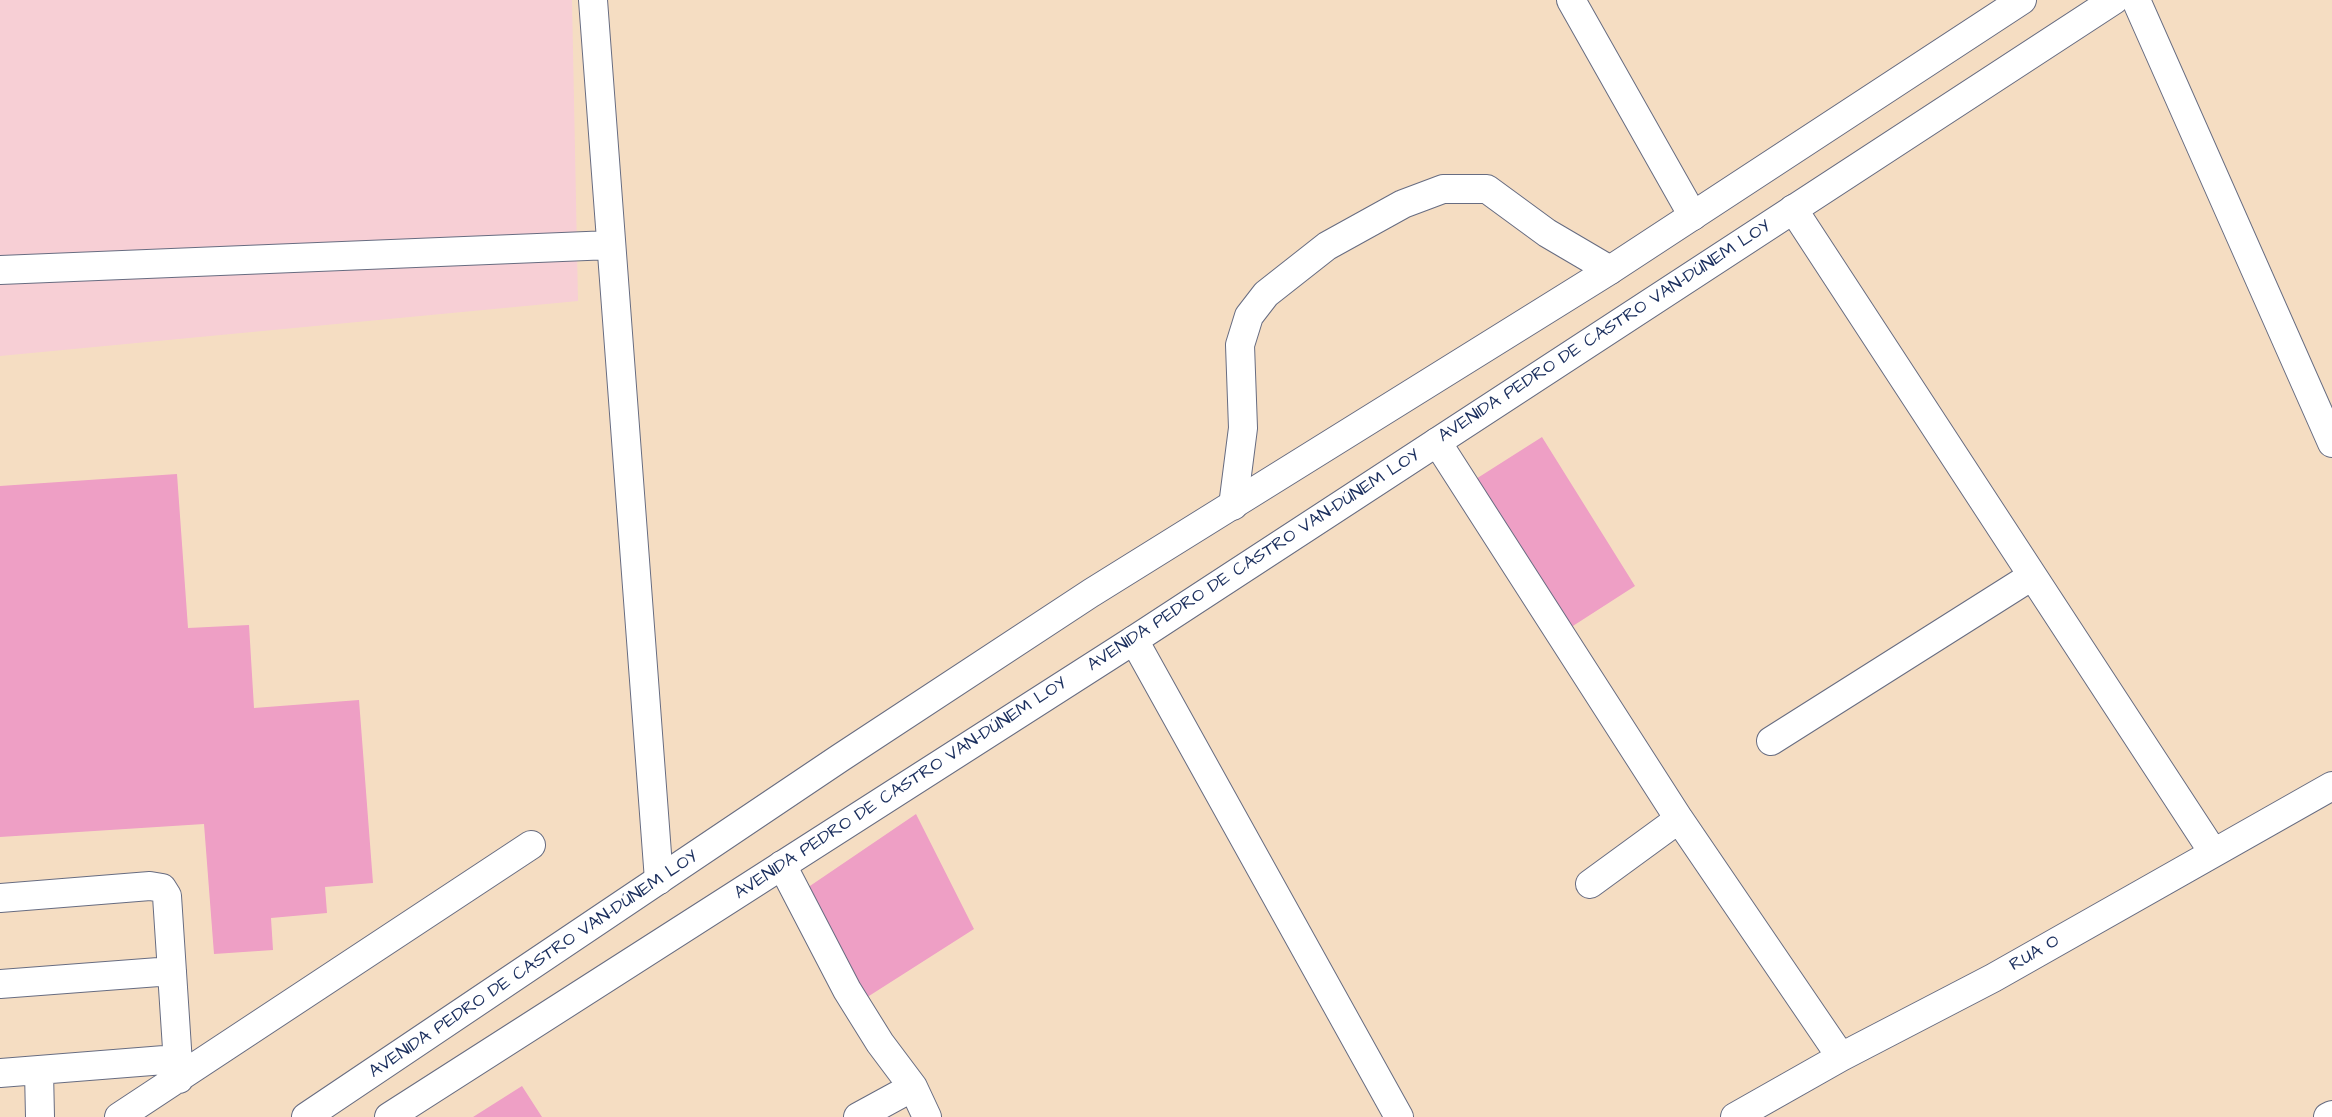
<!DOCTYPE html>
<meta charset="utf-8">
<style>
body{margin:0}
canvas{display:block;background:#f5ddc2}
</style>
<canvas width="2332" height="1117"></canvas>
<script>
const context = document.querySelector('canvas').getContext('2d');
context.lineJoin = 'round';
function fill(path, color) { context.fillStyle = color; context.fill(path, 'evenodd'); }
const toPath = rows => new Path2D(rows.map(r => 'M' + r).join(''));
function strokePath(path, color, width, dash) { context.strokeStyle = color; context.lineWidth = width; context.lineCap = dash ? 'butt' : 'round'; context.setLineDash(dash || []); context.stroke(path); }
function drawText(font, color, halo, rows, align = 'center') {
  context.font = font + ' "Architects Daughter",sans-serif'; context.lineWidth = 4; context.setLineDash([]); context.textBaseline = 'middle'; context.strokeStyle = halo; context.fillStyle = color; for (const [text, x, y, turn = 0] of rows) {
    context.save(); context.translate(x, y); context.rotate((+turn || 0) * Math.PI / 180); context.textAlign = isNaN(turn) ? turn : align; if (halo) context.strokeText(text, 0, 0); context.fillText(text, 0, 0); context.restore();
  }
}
fill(toPath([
 [0,0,572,0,578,301,0,356]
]), '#f7cfd5');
fill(toPath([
 [1542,437,1635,586,1562,633,1468,484],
 [177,474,188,628,249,625,254,708,359,700,373,883,325,887,327,913,271,918,273,950,214,954,204,824,0,837,0,486],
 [916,814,974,929,858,1003,804,890],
 [522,1086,542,1117,473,1117]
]), '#ee9fc5');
const minor = toPath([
 [593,0,659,880],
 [1571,0,1693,216],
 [2136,0,2332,443],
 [1793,209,2213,852],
 [0,270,611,245],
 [1437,442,1679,819,1841,1057],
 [1233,506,1243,428,1240,345,1249,316,1266,294,1327,246,1403,204,1443,189,1487,189,1547,233,1610,270],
 [1134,640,1399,1117],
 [1771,741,2032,576],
 [782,865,847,990,880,1043,913,1087,927,1117],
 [1590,884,1679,819],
 [0,898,150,886,162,888,167,896,179,1079],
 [0,984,172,971],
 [39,1071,40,1117],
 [0,1073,177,1059],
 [119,1117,531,845],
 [858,1117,913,1087],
 [1735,1117,1841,1057,1993,978,2332,786],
 [2328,1117,2332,1115]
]);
const highway = toPath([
 [306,1117,840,758,1091,593,1610,270,2022,0],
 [389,1117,1134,640,2114,0]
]);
strokePath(minor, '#676c81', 30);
strokePath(highway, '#676c81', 30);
strokePath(minor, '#fff', 28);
strokePath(highway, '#fff', 28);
drawText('18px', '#1b2f5e', '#fff', [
 ["AVENIDA PEDRO DE CASTRO VAN-DÚNEM LOY",1605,332,-33],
 ["AVENIDA PEDRO DE CASTRO VAN-DÚNEM LOY",1254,561,-33],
 ["AVENIDA PEDRO DE CASTRO VAN-DÚNEM LOY",901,789,-33],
 ["RUA O",2035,954,-30],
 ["AVENIDA PEDRO DE CASTRO VAN-DÚNEM LOY",534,965,-34]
]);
</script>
